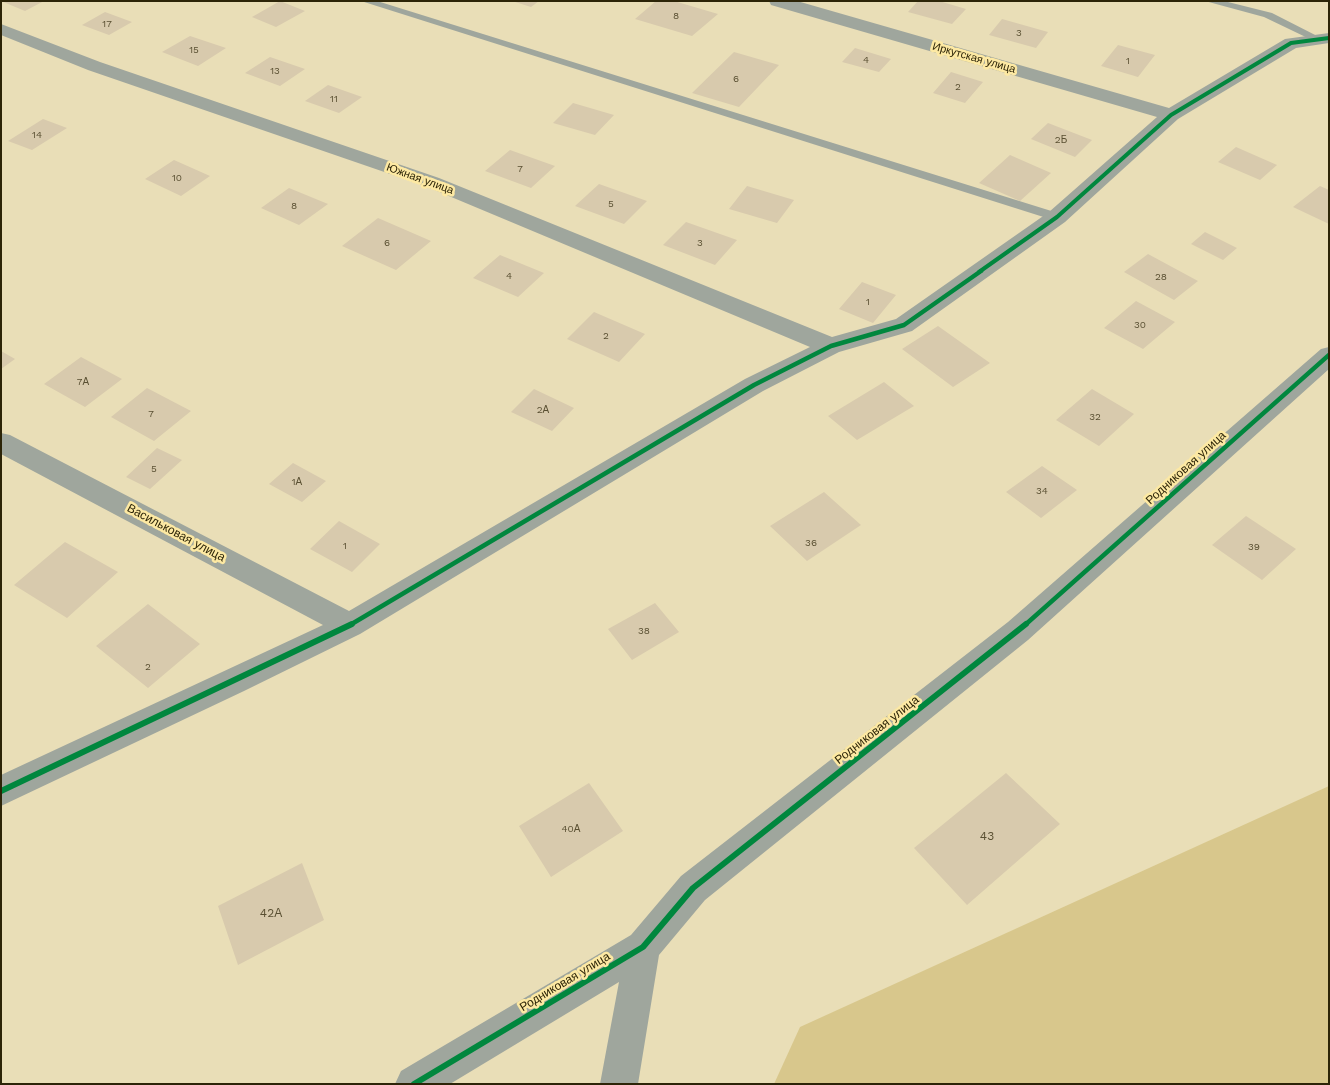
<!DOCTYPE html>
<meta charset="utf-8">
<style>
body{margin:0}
#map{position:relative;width:1330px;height:1085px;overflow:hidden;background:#e9deb7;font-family:"Work Sans",sans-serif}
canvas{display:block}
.frame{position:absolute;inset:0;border:2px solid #2c2407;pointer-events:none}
</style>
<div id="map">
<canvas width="1330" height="1085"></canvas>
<div class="frame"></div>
</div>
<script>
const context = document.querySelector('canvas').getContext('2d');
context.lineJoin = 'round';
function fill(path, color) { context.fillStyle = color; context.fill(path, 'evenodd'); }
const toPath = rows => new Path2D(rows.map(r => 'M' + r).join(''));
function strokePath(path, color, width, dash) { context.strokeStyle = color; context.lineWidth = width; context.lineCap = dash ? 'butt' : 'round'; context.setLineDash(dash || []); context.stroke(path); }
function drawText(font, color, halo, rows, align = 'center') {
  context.font = font + ' "Work Sans",sans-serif'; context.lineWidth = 5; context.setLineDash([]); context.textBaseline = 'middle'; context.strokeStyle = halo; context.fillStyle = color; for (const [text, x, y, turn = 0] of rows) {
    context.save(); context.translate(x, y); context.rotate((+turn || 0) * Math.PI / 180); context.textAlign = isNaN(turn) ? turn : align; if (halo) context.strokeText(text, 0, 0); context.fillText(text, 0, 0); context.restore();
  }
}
fill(toPath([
 [1329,786,1329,1084,774,1084,800,1027]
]), '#d8c78c');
fill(toPath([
 [1,1,44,1,25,11],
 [280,1,305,11,276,27,252,17],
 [512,1,539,1,531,7],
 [656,1,674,1,718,14,692,36,635,19],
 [918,1,939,1,966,9,952,24,908,12],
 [105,12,132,22,109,35,82,25],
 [1002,19,1048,32,1036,48,989,35],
 [190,36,226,48,198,66,162,52],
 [1118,45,1155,55,1138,77,1101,66],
 [855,48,891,59,879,72,842,62],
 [734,52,779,65,739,107,692,93],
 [270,57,305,69,280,86,245,73],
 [951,72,983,82,965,103,933,93],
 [328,85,362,97,339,113,305,101],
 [573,103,614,115,595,135,553,123],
 [43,119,67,128,32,150,8,141],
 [1048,123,1092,140,1075,157,1031,139],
 [1236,147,1277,165,1260,180,1218,162],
 [510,150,555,166,531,188,485,171],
 [1010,155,1051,173,1020,201,979,183],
 [174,160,210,176,181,196,145,179],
 [599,184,647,201,624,224,575,206],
 [747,186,794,200,777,223,729,209],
 [1320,186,1329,190,1329,224,1293,207],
 [289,188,328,204,299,225,261,208],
 [378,218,431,241,396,270,342,246],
 [686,222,737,240,715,265,663,245],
 [1205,232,1237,248,1223,260,1191,244],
 [1148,254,1198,281,1174,300,1124,272],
 [500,255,544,273,518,297,473,278],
 [862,282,896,295,873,323,839,309],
 [1136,301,1175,322,1143,349,1104,328],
 [594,312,645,334,619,362,567,339],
 [938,326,990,363,953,387,902,349],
 [1,351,15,359,1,369],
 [81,357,122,379,85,407,44,384],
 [884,382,914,406,857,440,828,416],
 [147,388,191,411,154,441,111,417],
 [534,389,574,408,552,431,511,412],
 [1092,389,1134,414,1099,446,1056,420],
 [157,448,182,460,150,489,126,477],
 [293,463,326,481,302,502,269,484],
 [1042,466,1077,490,1041,518,1006,492],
 [824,492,861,525,807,561,770,526],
 [1246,516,1296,549,1262,580,1212,545],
 [339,521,380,544,352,572,310,549],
 [65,542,118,572,67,618,14,585],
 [655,603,679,632,632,660,608,629],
 [148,604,200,644,148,688,96,646],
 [1006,773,1060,824,967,905,914,848],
 [589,783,623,831,551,877,519,826],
 [302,863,324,920,238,965,218,906]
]), '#d8caad');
fill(toPath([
 [361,1,377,1,1061,214,1063,217,1061,220,1053,220,361,1],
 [1205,1,1224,1,1272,13,1323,39,1322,41,1314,41,1264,17,1205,1]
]), '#9fa69d');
fill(toPath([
 [769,1,797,1,1169,108,1285,39,1329,33,1329,43,1296,48,1178,119,1065,222,912,331,839,352,763,391,360,634,244,691,1,806,1,775,323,625,1,454,1,433,10,435,349,611,745,379,810,347,425,186,88,70,1,35,1,24,100,62,439,178,832,337,896,319,1049,212,1157,117,771,5,769,1],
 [1329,347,1329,369,1028,640,705,900,659,955,638,1084,600,1084,619,982,450,1084,395,1084,401,1071,631,935,681,876,1008,622,1321,349,1329,347]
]), '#9fa69d');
strokePath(toPath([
 [979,272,1057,217,1171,115,1291,43,1329,38]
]), '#00873e', 4);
strokePath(toPath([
 [350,625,754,385,831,346,904,325,981,271],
 [1025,625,1329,355]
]), '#00873e', 4.5);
strokePath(toPath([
 [1,791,352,624],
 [414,1084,643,947,693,888,1026,624]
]), '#00873e', 6);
drawText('10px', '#594f32', null, [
 ["8",676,16],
 ["17",107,24],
 ["3",1019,33],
 ["15",194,50],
 ["4",866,60],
 ["1",1128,61],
 ["13",275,71],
 ["6",736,79],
 ["2",958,87],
 ["11",334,99],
 ["14",37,135],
 ["2Б",1061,140],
 ["7",520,169],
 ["10",177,178],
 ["5",611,204],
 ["8",294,206],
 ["6",387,243],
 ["3",700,243],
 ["4",509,276],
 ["28",1161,277],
 ["1",868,302],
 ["30",1140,325],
 ["2",606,336],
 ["7А",83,382],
 ["2А",543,410],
 ["7",151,414],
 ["32",1095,417],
 ["5",154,469],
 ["1А",297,482],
 ["34",1042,491],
 ["36",811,543],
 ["1",345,546],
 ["39",1254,547],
 ["38",644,631],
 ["2",148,667],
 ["40А",571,829]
]);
drawText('11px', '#2c2407', '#fde9a3', [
 ["Иркутская улица",974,58,16],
 ["Южная улица",420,179,20]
]);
drawText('12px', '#2c2407', '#fde9a3', [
 ["Родниковая улица",1186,468,-42],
 ["Васильковая улица",176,533,28],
 ["Родниковая улица",877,730,-38],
 ["Родниковая улица",565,982,-31]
]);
drawText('12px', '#594f32', null, [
 ["43",987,836],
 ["42А",271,913]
]);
</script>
